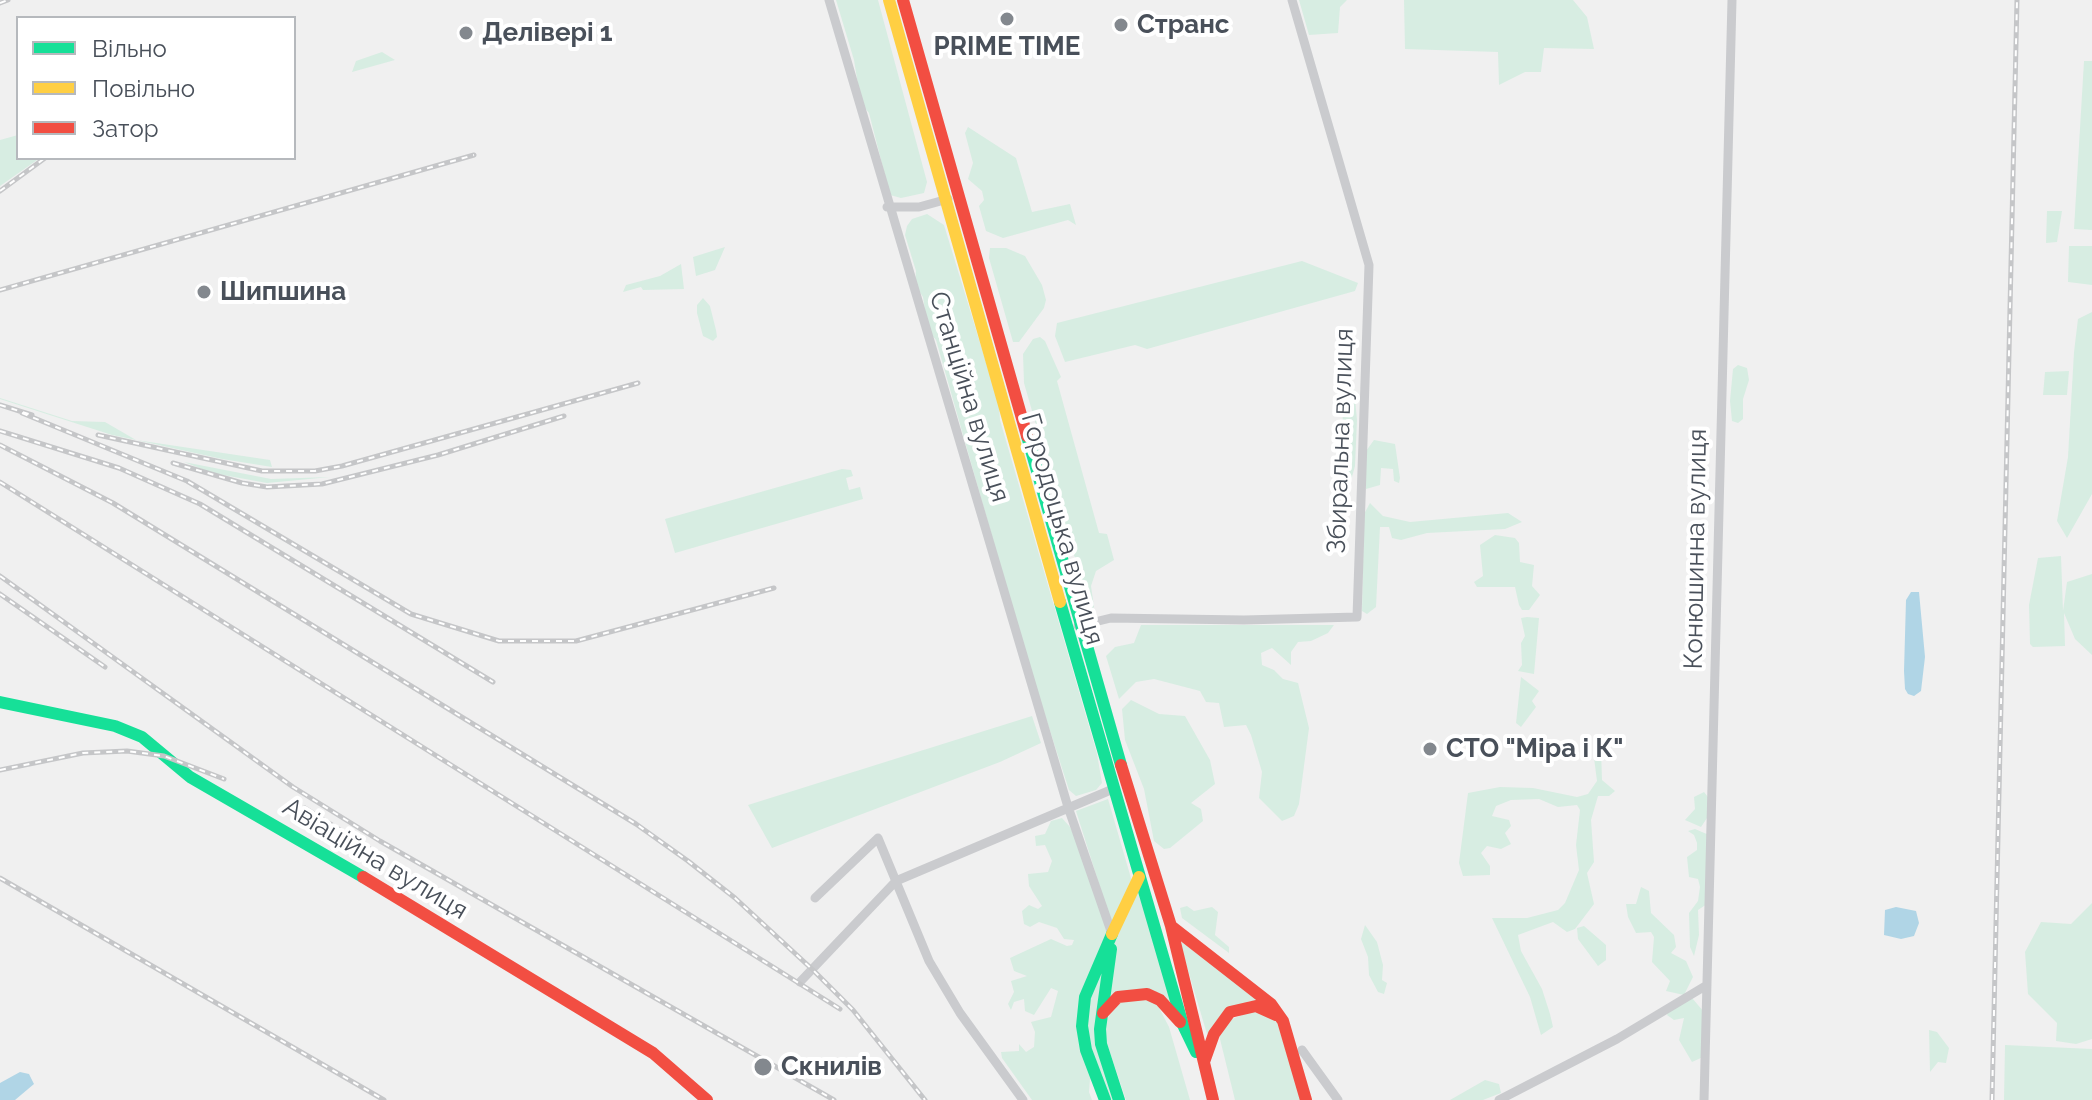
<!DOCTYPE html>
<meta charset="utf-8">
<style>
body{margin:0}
#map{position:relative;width:2092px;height:1100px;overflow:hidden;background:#f0f0f0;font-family:Raleway,sans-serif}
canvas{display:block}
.legend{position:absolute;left:16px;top:16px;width:280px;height:144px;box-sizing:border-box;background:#fff;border:2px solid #b6b9bd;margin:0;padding:10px 14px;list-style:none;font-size:24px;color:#49505a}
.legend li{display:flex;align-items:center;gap:16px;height:40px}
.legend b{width:40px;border:2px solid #b6b9bd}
</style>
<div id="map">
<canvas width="2092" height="1100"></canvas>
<ul class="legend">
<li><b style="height:10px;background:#16e098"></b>Вільно</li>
<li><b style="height:10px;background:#ffcf43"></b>Повільно</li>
<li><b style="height:10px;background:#f24e42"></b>Затор</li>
</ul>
</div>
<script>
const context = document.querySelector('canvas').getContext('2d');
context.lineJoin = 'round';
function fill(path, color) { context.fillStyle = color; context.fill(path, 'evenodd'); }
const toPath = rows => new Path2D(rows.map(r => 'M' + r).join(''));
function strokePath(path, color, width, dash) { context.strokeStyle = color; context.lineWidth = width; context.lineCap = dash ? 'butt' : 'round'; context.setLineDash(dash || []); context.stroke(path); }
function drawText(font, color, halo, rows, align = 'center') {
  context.font = font + ' Raleway,sans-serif'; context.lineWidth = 8; context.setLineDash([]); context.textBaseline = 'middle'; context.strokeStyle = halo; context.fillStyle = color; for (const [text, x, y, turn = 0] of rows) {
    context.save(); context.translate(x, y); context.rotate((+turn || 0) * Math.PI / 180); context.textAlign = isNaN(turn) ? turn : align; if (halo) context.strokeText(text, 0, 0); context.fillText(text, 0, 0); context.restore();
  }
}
fill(toPath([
 [836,0,878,0,927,182,924,193,901,198,890,195,869,113,861,103,854,60],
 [1299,0,1347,0,1340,7,1338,33,1309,35],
 [1404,0,1573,0,1587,17,1594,49,1544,48,1541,72,1525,72,1499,85,1498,52,1405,49],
 [382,52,395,60,352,72,356,61],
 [2084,61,2092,61,2092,230,2074,229],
 [968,127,1016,158,1032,212,1070,204,1076,225,1068,220,1003,238,986,231,979,206,984,200,982,191,968,179,973,163,965,133],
 [18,135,18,158,40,158,0,186,0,140],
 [2047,211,2062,211,2057,242,2046,243],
 [927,214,944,225,999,405,1000,420,1097,754,1102,783,1096,790,1076,796,1069,790,1026,656,936,340,928,331,923,297,915,285,916,271,905,235,907,226,912,219],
 [2069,246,2092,246,2092,285,2068,282],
 [725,247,715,270,696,276,693,257],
 [990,248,1006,248,1025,256,1042,285,1046,300,1044,308,1019,342,1013,342,989,258],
 [1302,261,1358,283,1355,291,1147,349,1135,345,1065,362,1055,336,1057,323],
 [681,264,684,289,643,290,641,287,623,292,626,285,660,276],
 [703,298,710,306,716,330,717,337,713,341,703,336,697,313,697,305],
 [2092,312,2092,494,2067,538,2057,521,2068,457,2074,352,2078,319],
 [1040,337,1045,341,1061,377,1057,381,1099,533,1107,534,1114,560,1096,571,1091,586,1094,607,1090,611,1085,608,1081,567,1073,554,1024,383,1023,354,1033,339],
 [1738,365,1747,368,1749,380,1743,399,1743,419,1738,423,1732,421,1730,401,1733,369],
 [2069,371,2067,395,2043,395,2045,372],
 [1348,376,1354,388,1357,420,1355,466,1348,491,1342,489,1343,389],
 [0,399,0,398,72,421,105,422,136,440,112,435],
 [136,440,270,460,272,467,222,459],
 [1374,440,1395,444,1400,478,1399,483,1394,481,1393,469,1381,468,1380,485,1366,489,1366,451],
 [184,462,271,479,330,477,267,483,212,473],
 [842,469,851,470,853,476,846,478,849,490,860,487,863,499,675,553,665,519],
 [1370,503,1383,516,1410,522,1508,513,1522,522,1505,529,1427,533,1401,540,1392,538,1389,527,1380,527,1376,607,1367,614,1362,611,1364,514],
 [1495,535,1515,538,1519,543,1520,562,1534,565,1532,586,1540,595,1529,610,1522,610,1519,605,1515,587,1477,587,1474,582,1483,576,1480,545],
 [2061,556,2063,611,2067,582,2092,574,2092,655,2075,639,2064,613,2065,646,2033,647,2030,644,2029,605,2038,558],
 [1527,617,1539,618,1534,674,1518,671,1522,665,1521,643,1525,636,1521,618],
 [1141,625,1334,625,1328,633,1311,641,1298,642,1291,652,1291,665,1272,648,1261,653,1262,665,1274,670,1283,679,1298,683,1309,728,1299,804,1294,816,1282,821,1259,798,1262,772,1251,735,1246,725,1224,727,1219,703,1206,702,1200,691,1154,679,1136,682,1119,699,1106,656,1115,647,1134,643],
 [1521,677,1539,691,1532,701,1536,707,1521,727,1516,723],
 [1131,700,1159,714,1185,716,1210,760,1215,784,1191,803,1201,809,1203,821,1170,848,1164,849,1154,841,1144,789,1125,740,1122,709],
 [1032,716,1041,743,1000,762,772,848,748,805],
 [1601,750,1602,780,1615,791,1609,796,1598,796,1591,820,1594,862,1587,873,1594,904,1575,929,1567,932,1553,922,1518,935,1521,951,1542,989,1550,1014,1553,1027,1541,1035,1530,997,1492,918,1527,918,1558,910,1565,903,1579,870,1576,845,1580,810,1577,805,1558,807,1539,799,1511,800,1496,806,1492,816,1509,820,1511,826,1505,833,1511,844,1501,849,1487,846,1481,853,1490,866,1490,875,1463,876,1459,863,1468,793,1500,787,1533,788,1577,797,1588,794,1597,781,1594,758,1596,751],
 [1704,792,1708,797,1707,818,1701,827,1685,820,1695,809,1694,797],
 [1108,799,1133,885,1112,925,1076,811],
 [1062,818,1070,827,1092,874,1108,937,1096,1032,1115,1100,1109,1100,1090,1079,1089,1092,1092,1100,1032,1100,1002,1058,1001,1052,1019,1051,1019,1044,1026,1052,1034,1047,1035,1032,1031,1022,1051,1017,1058,991,1051,988,1034,1015,1025,1011,1024,999,1014,1002,1011,1010,1008,1004,1014,992,1011,981,1027,976,1014,971,1010,958,1051,939,1067,946,1072,945,1074,940,1064,939,1057,928,1039,922,1030,927,1024,924,1022,911,1029,905,1038,909,1042,906,1029,886,1028,874,1048,872,1052,861,1045,845,1036,846,1035,836,1045,834,1051,821],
 [1695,829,1709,835,1707,904,1698,910,1699,935,1694,956,1690,947,1689,913,1698,901,1700,887,1698,879,1689,877,1687,857,1697,850,1697,843,1694,835,1688,831],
 [1140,887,1171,1001,1110,999,1115,938],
 [1641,887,1649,891,1651,913,1674,935,1676,947,1671,953,1686,961,1693,977,1684,995,1666,991,1670,981,1652,962,1654,937,1651,932,1636,933,1628,917,1626,904,1636,904],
 [2092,903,2092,1039,2076,1044,2056,1041,2057,1023,2028,994,2025,952,2041,922,2071,924],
 [1187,906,1194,911,1212,907,1218,912,1215,935,1229,947,1229,953,1182,918,1180,908],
 [1365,925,1377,942,1383,965,1382,980,1387,983,1384,994,1378,992,1369,975,1368,957,1361,939],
 [1584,926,1606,945,1606,960,1598,966,1578,939,1577,928],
 [1179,940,1264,1003,1249,1001,1207,1034],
 [1129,998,1156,1002,1169,1027,1190,1100,1126,1100,1104,1035,1105,1023,1115,1006],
 [1692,998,1704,1012,1703,1057,1692,1062,1679,1040,1684,1018,1674,1020,1667,1015,1669,1009],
 [1255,1010,1277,1022,1301,1100,1235,1100,1219,1035,1227,1021],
 [1929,1030,1937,1032,1949,1048,1946,1063,1938,1062,1930,1072],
 [2005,1045,2092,1049,2092,1100,2004,1100],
 [1485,1080,1499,1084,1501,1093,1483,1100,1450,1100]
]), '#d7ede2');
fill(toPath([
 [1911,592,1919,592,1925,657,1921,691,1914,696,1908,694,1905,689,1904,671,1906,600],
 [1896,907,1916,911,1919,923,1914,936,1901,939,1884,935,1885,910],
 [20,1072,29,1074,34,1084,15,1100,0,1100,0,1083]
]), '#b0d5e6');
strokePath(toPath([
 [829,0,1068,807,1112,934],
 [887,207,919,207,948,199],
 [1078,626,1111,618,1244,620,1357,617,1369,265,1292,0],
 [815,898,878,838,929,961,960,1013,1023,1100],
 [800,982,896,881,1113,789],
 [1302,1050,1338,1100],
 [1499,1100,1617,1039,1707,985],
 [1704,1100,1732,0]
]), '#cacbce', 9);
strokePath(toPath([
 [1027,436,1121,765],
 [1060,602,1183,1025,1196,1052],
 [0,702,115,726,142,737,190,777,363,877],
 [1111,949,1100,1029,1101,1044,1119,1100],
 [1105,1100,1086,1050,1082,1026,1085,997,1112,934]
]), '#16e098', 12);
strokePath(toPath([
 [889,0,1060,602],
 [1112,934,1139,877]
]), '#ffcf43', 12);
strokePath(toPath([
 [903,0,1027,436],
 [1121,765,1171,926,1213,1100],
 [363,877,653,1053,707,1100],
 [1171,926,1271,1004,1283,1021,1306,1100],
 [1103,1013,1118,997,1147,994,1160,1000,1180,1022],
 [1204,1062,1214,1034,1230,1012,1256,1006,1276,1015]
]), '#f24e42', 12);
const rail = toPath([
 [0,3,8,0],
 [0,191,45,158],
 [0,290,474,155],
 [0,405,32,415],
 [22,413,187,481,411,614,499,641,576,641,774,588],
 [0,431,119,468,200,504,493,682],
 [98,435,262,471,315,471,342,466,638,383],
 [0,445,113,503,636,824,688,861,735,898,813,970,853,1010,925,1100],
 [173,463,242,483,267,487,322,484,438,455,564,416],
 [0,482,840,1009],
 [0,576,293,787,380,841,834,1100],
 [0,594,105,667],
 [0,770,83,753,127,751,164,756,224,779],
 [305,808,369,848],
 [0,878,384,1100],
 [1992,1100,2017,0]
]);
strokePath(rail, '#c5c6c8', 5);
strokePath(rail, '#fff', 2, [6]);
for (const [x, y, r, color] of [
 [1007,19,8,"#83888e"],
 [1121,25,8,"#83888e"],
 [466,33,8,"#83888e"],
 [204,292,8,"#83888e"],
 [1430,749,8,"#83888e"],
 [763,1067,10,"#83888e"]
]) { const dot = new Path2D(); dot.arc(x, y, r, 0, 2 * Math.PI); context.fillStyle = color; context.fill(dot); strokePath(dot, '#fff', 3); }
drawText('bold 26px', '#49505a', '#fff', [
 ["Странс",1137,25],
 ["Делівері 1",482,33],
 ["PRIME TIME",1007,47,"center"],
 ["Шипшина",220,292],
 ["СТО \"Міра і К\"",1446,749],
 ["Скнилів",781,1067]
], 'left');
drawText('26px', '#49505a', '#fff', [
 ["Станційна вулиця",969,397,73],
 ["Збиральна вулиця",1341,441,-88],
 ["Городоцька вулиця",1062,529,74],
 ["Конюшинна вулиця",1696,549,-89],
 ["Авіаційна вулиця",375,859,31]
]);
</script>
